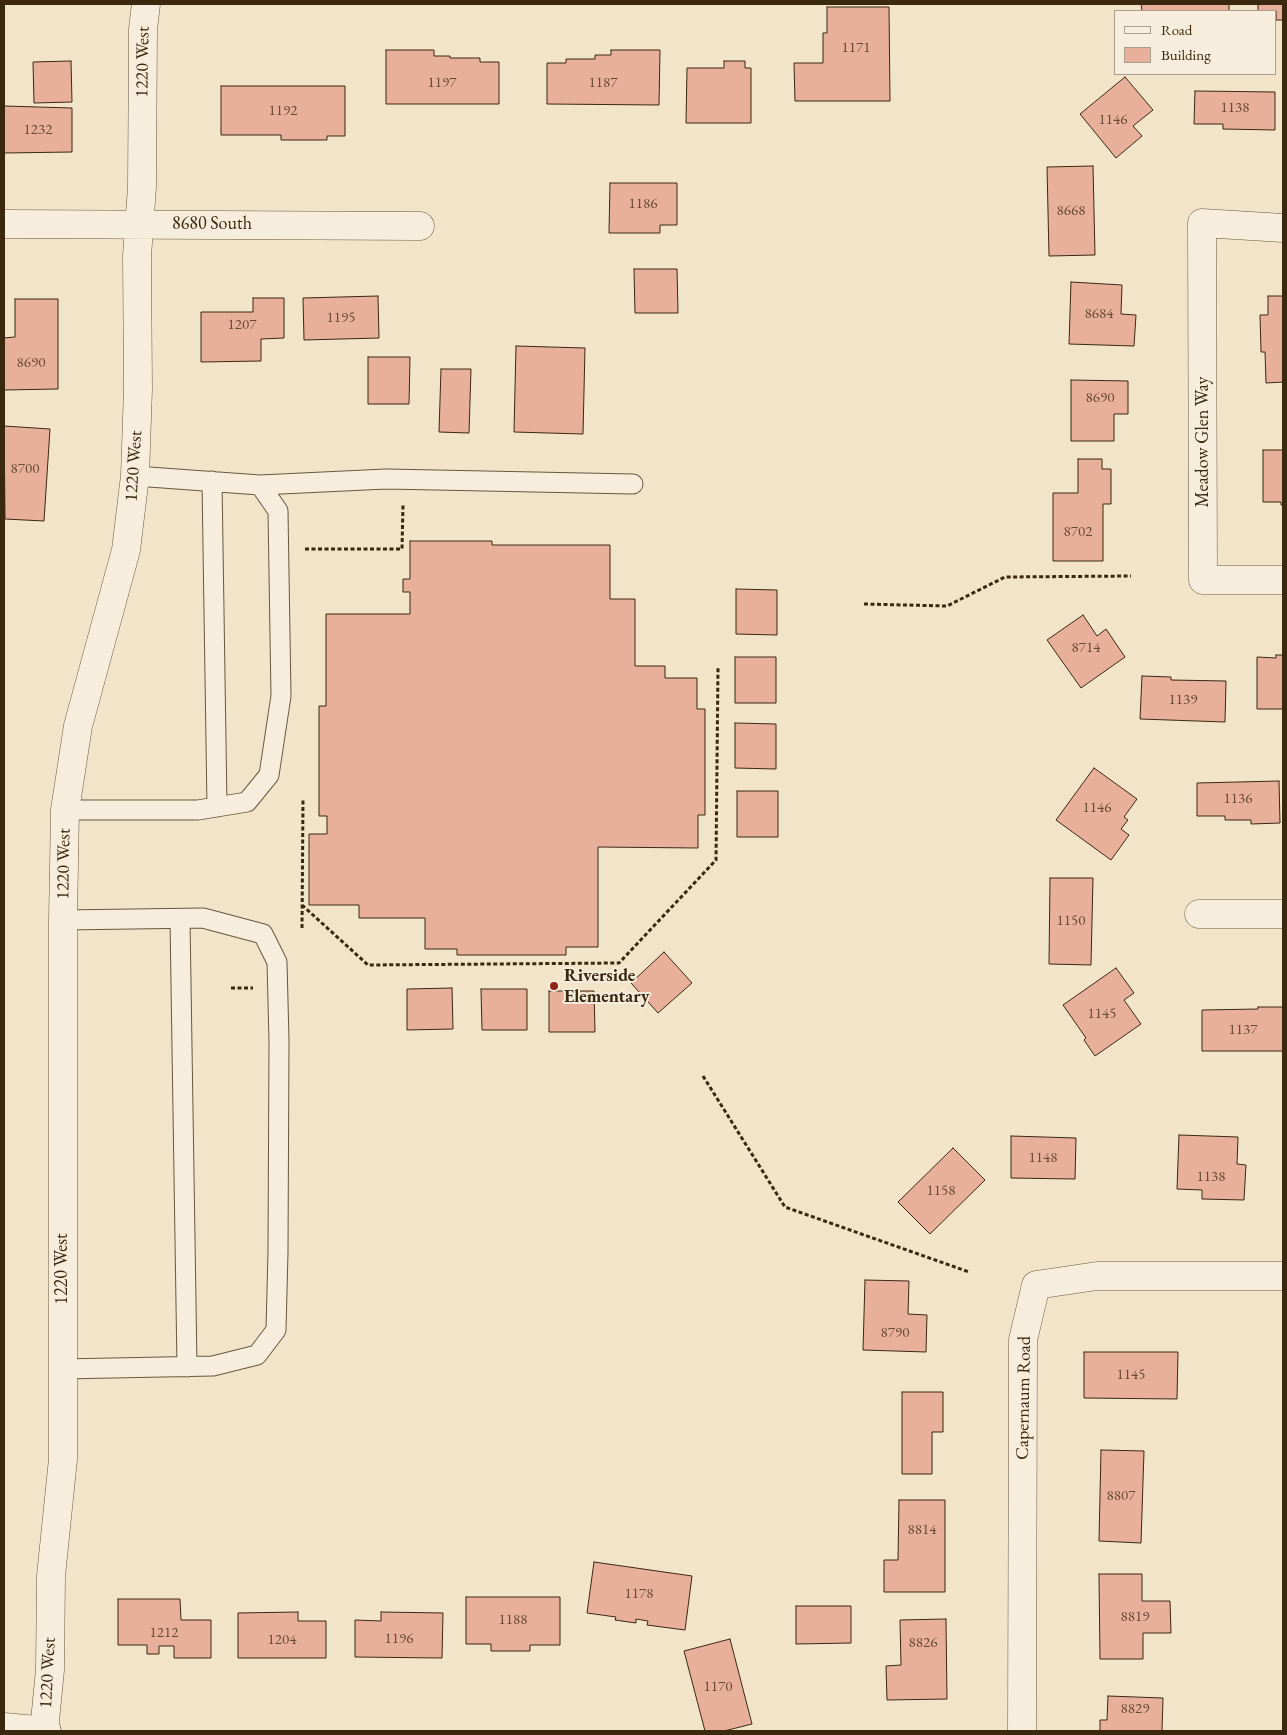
<!DOCTYPE html>
<style>
body{margin:0}
#map{position:relative;width:1287px;height:1735px;overflow:hidden;background:#f1e4c9;font-family:"EB Garamond",serif}
canvas{display:block}
.frame{position:absolute;inset:0;border:5px solid #3a280f;pointer-events:none}
.legend{position:absolute;left:1114px;top:10px;width:162px;height:65px;box-sizing:border-box;background:#f6eddc;border:1px solid #ab9e8a;margin:0;padding:6px 9px;list-style:none;font-size:15px;color:#3a280f}
.legend li{display:flex;align-items:center;gap:10px;height:25px}
.legend b{width:25px;border:1px solid #ab9e8a}
</style>
<div id="map">
<canvas width="1287" height="1735"></canvas>
<div class="frame"></div>
<ul class="legend">
<li><b style="height:6px;background:#f6eddc"></b>Road</li>
<li><b style="height:14px;background:#e8af9b"></b>Building</li>
</ul>
</div>
<script>
const context = document.querySelector('canvas').getContext('2d');
context.lineJoin = 'round';
function fill(path, color) { context.fillStyle = color; context.fill(path, 'evenodd'); }
const toPath = rows => new Path2D(rows.map(r => 'M' + r).join(''));
function strokePath(path, color, width, dash) { context.strokeStyle = color; context.lineWidth = width; context.lineCap = dash ? 'butt' : 'round'; context.setLineDash(dash || []); context.stroke(path); }
function drawText(font, color, halo, rows, align = 'center') {
  context.font = font + ' "EB Garamond",serif'; context.lineWidth = 4; context.setLineDash([]); context.textBaseline = 'middle'; context.strokeStyle = halo; context.fillStyle = color; for (const [text, x, y, turn = 0] of rows) {
    context.save(); context.translate(x, y); context.rotate((+turn || 0) * Math.PI / 180); context.textAlign = isNaN(turn) ? turn : align; if (halo) context.strokeText(text, 0, 0); context.fillText(text, 0, 0); context.restore();
  }
}
const building = toPath([
 [1141,4,1229,4,1229,11,1142,11,1141,4],
 [1258,4,1283,4,1283,20,1276,20,1276,11,1258,11,1258,4],
 [827,7,889,7,890,101,795,101,794,63,823,63,823,33,827,33,827,7],
 [386,50,434,50,434,56,450,56,450,58,480,58,480,62,499,62,499,104,386,104,386,50],
 [611,50,660,50,659,105,547,104,547,63,566,63,566,59,595,59,595,55,611,55,611,50],
 [71,61,72,102,34,103,33,62,71,61],
 [724,61,745,61,745,68,751,68,751,123,686,123,687,68,724,68,724,61],
 [1125,77,1153,110,1133,126,1142,136,1116,158,1080,114,1125,77],
 [221,86,345,86,345,136,327,136,327,140,281,140,281,135,221,135,221,86],
 [1195,91,1275,92,1275,130,1223,129,1223,124,1194,124,1195,91],
 [4,106,72,108,72,152,4,153,4,106],
 [1093,166,1095,255,1049,256,1047,167,1093,166],
 [610,183,677,183,677,225,660,225,660,233,609,233,610,183],
 [634,269,677,269,678,313,635,313,634,269],
 [1071,282,1122,285,1121,314,1136,315,1134,346,1069,344,1071,282],
 [378,296,379,338,304,340,303,298,378,296],
 [1268,296,1283,296,1283,382,1266,383,1265,352,1261,352,1260,315,1268,315,1268,296],
 [253,298,284,298,284,338,261,339,261,361,201,362,201,312,253,312,253,298],
 [15,299,58,299,58,389,4,390,4,338,15,337,15,299],
 [516,346,585,348,583,434,514,432,516,346],
 [368,357,410,357,409,404,368,404,368,357],
 [441,369,471,369,469,433,439,432,441,369],
 [1071,380,1128,381,1128,414,1114,414,1114,441,1071,441,1071,380],
 [4,426,50,429,44,521,5,519,4,426],
 [1263,450,1283,450,1283,505,1281,505,1281,502,1263,502,1263,450],
 [1078,459,1102,459,1102,469,1111,469,1111,504,1103,504,1103,561,1053,561,1053,493,1078,493,1078,459],
 [410,541,492,541,492,545,610,545,610,599,635,599,635,666,665,666,665,678,697,678,697,709,705,709,705,815,698,815,698,848,598,847,598,947,566,947,566,955,457,955,457,949,425,949,425,918,359,918,359,905,309,905,309,834,327,834,327,816,319,816,319,706,326,706,326,614,410,614,410,592,403,592,403,579,410,579,410,541],
 [736,589,777,590,777,635,736,634,736,589],
 [1083,615,1097,636,1106,629,1125,657,1081,688,1047,640,1083,615],
 [1276,655,1283,655,1283,709,1257,709,1257,657,1276,658,1276,655],
 [735,657,776,657,776,703,735,703,735,657],
 [1142,676,1171,677,1171,680,1226,681,1225,722,1140,719,1142,676],
 [735,723,776,724,776,769,735,768,735,723],
 [1094,768,1137,799,1124,817,1128,820,1121,829,1129,835,1111,860,1056,820,1094,768],
 [1279,781,1280,823,1251,824,1251,820,1225,820,1225,816,1197,816,1197,783,1279,781],
 [737,791,778,791,778,837,737,837,737,791],
 [1050,878,1093,878,1091,965,1049,964,1050,878],
 [664,952,692,983,658,1013,631,983,664,952],
 [1116,968,1134,993,1124,1000,1141,1024,1095,1056,1084,1040,1086,1038,1063,1005,1116,968],
 [452,988,453,1029,407,1030,407,989,452,988],
 [481,989,527,989,527,1030,482,1030,481,989],
 [549,991,594,991,595,1032,549,1032,549,991],
 [1258,1007,1283,1007,1283,1051,1202,1051,1202,1010,1258,1009,1258,1007],
 [1179,1135,1238,1137,1237,1164,1246,1165,1244,1200,1202,1199,1202,1190,1177,1189,1179,1135],
 [1011,1136,1076,1138,1075,1179,1011,1178,1011,1136],
 [953,1148,985,1180,930,1234,898,1202,953,1148],
 [865,1280,909,1281,908,1314,927,1315,926,1352,863,1350,865,1280],
 [1084,1352,1178,1352,1177,1399,1084,1398,1084,1352],
 [902,1392,943,1392,943,1432,932,1432,932,1474,902,1474,902,1392],
 [1101,1450,1144,1451,1141,1543,1099,1541,1101,1450],
 [899,1500,945,1500,945,1592,884,1592,884,1560,898,1560,899,1500],
 [594,1562,692,1576,685,1630,647,1625,648,1621,636,1619,636,1623,615,1620,616,1617,587,1613,594,1562],
 [1099,1574,1142,1574,1142,1601,1170,1601,1171,1633,1143,1633,1143,1659,1100,1659,1099,1574],
 [466,1597,560,1597,560,1645,530,1645,530,1651,491,1651,491,1644,466,1644,466,1597],
 [118,1599,180,1599,181,1620,211,1620,211,1658,174,1658,174,1646,159,1646,159,1654,147,1654,147,1645,118,1645,118,1599],
 [796,1606,851,1606,851,1643,796,1644,796,1606],
 [298,1612,298,1621,326,1621,326,1658,238,1658,238,1613,298,1612],
 [381,1612,443,1613,442,1658,355,1657,355,1620,381,1621,381,1612],
 [946,1619,947,1699,887,1700,886,1666,901,1665,900,1620,946,1619],
 [730,1639,752,1724,724,1731,705,1731,684,1651,730,1639],
 [1108,1696,1163,1698,1162,1731,1100,1731,1100,1720,1107,1720,1108,1696]
]);
fill(building, '#e8af9b');
strokePath(building, '#3a280f', 1);
const lane = toPath([
 [212,481,217,807],
 [260,485,386,479,633,484],
 [65,810,198,810,247,802,269,775,281,696,278,511,260,485,135,476],
 [180,919,187,1367],
 [62,1369,213,1366,257,1355,276,1330,278,1252,279,1041,277,962,263,934,203,918,63,920]
]);
const street = toPath([
 [4,224,420,226],
 [1283,228,1202,223,1203,580,1283,580],
 [1199,914,1283,914],
 [4,1727,47,1731],
 [44,1731,50,1670,51,1576,63,1459,63,920,65,810,78,726,126,550,135,476,138,389,137,256,142,187,143,29,146,4],
 [1022,1731,1023,1340,1036,1285,1097,1276,1283,1276]
]);
strokePath(lane, '#68573e', 21);
strokePath(street, '#68573e', 29);
strokePath(toPath([
 [305,549,402,549,403,505],
 [864,604,947,606,1005,577,1131,576],
 [302,905,368,965,619,963,716,860,718,668],
 [302,928,303,799],
 [231,988,253,988],
 [703,1076,785,1207,969,1272]
]), '#3a280f', 3, [4, 2.5]);
strokePath(lane, '#f6eddc', 19);
strokePath(street, '#f6eddc', 28);
for (const [x, y, r, color] of [
 [554,986,5,"#8f2418"]
]) { const dot = new Path2D(); dot.arc(x, y, r, 0, 2 * Math.PI); context.fillStyle = color; context.fill(dot); strokePath(dot, '#f6eddc', 2); }
drawText('15px', '#664a32', null, [
 ["1171",856,48],
 ["1197",442,83],
 ["1187",603,83],
 ["1138",1235,108],
 ["1192",283,111],
 ["1146",1113,120],
 ["1232",38,130],
 ["1186",643,204],
 ["8668",1071,211],
 ["8684",1099,314],
 ["1195",341,318],
 ["1207",242,325],
 ["8690",31,363],
 ["8690",1100,398],
 ["8700",25,469],
 ["8702",1078,532],
 ["8714",1086,648],
 ["1139",1183,700],
 ["1136",1238,799],
 ["1146",1097,808],
 ["1150",1071,921],
 ["1145",1102,1014],
 ["1137",1243,1030],
 ["1148",1043,1158],
 ["1138",1211,1177],
 ["1158",941,1191],
 ["8790",895,1333],
 ["1145",1131,1375],
 ["8807",1121,1496],
 ["8814",922,1530],
 ["1178",639,1594],
 ["8819",1135,1617],
 ["1188",513,1620],
 ["1212",164,1633],
 ["1196",399,1639],
 ["1204",282,1640],
 ["8826",923,1643],
 ["1170",718,1687],
 ["8829",1135,1709]
]);
drawText('18px', '#3a280f', '#f6eddc', [
 ["1220 West",143,62,-89],
 ["8680 South",212,224],
 ["Meadow Glen Way",1203,442,-90],
 ["1220 West",134,466,-86],
 ["1220 West",64,864,-89],
 ["1220 West",62,1269,-90],
 ["Capernaum Road",1024,1398,-89],
 ["1220 West",48,1673,-87]
]);
drawText('bold 18px', '#3a280f', '#f6eddc', [
 ["Riverside",564,976],
 ["Elementary",564,997]
], 'left');
</script>
